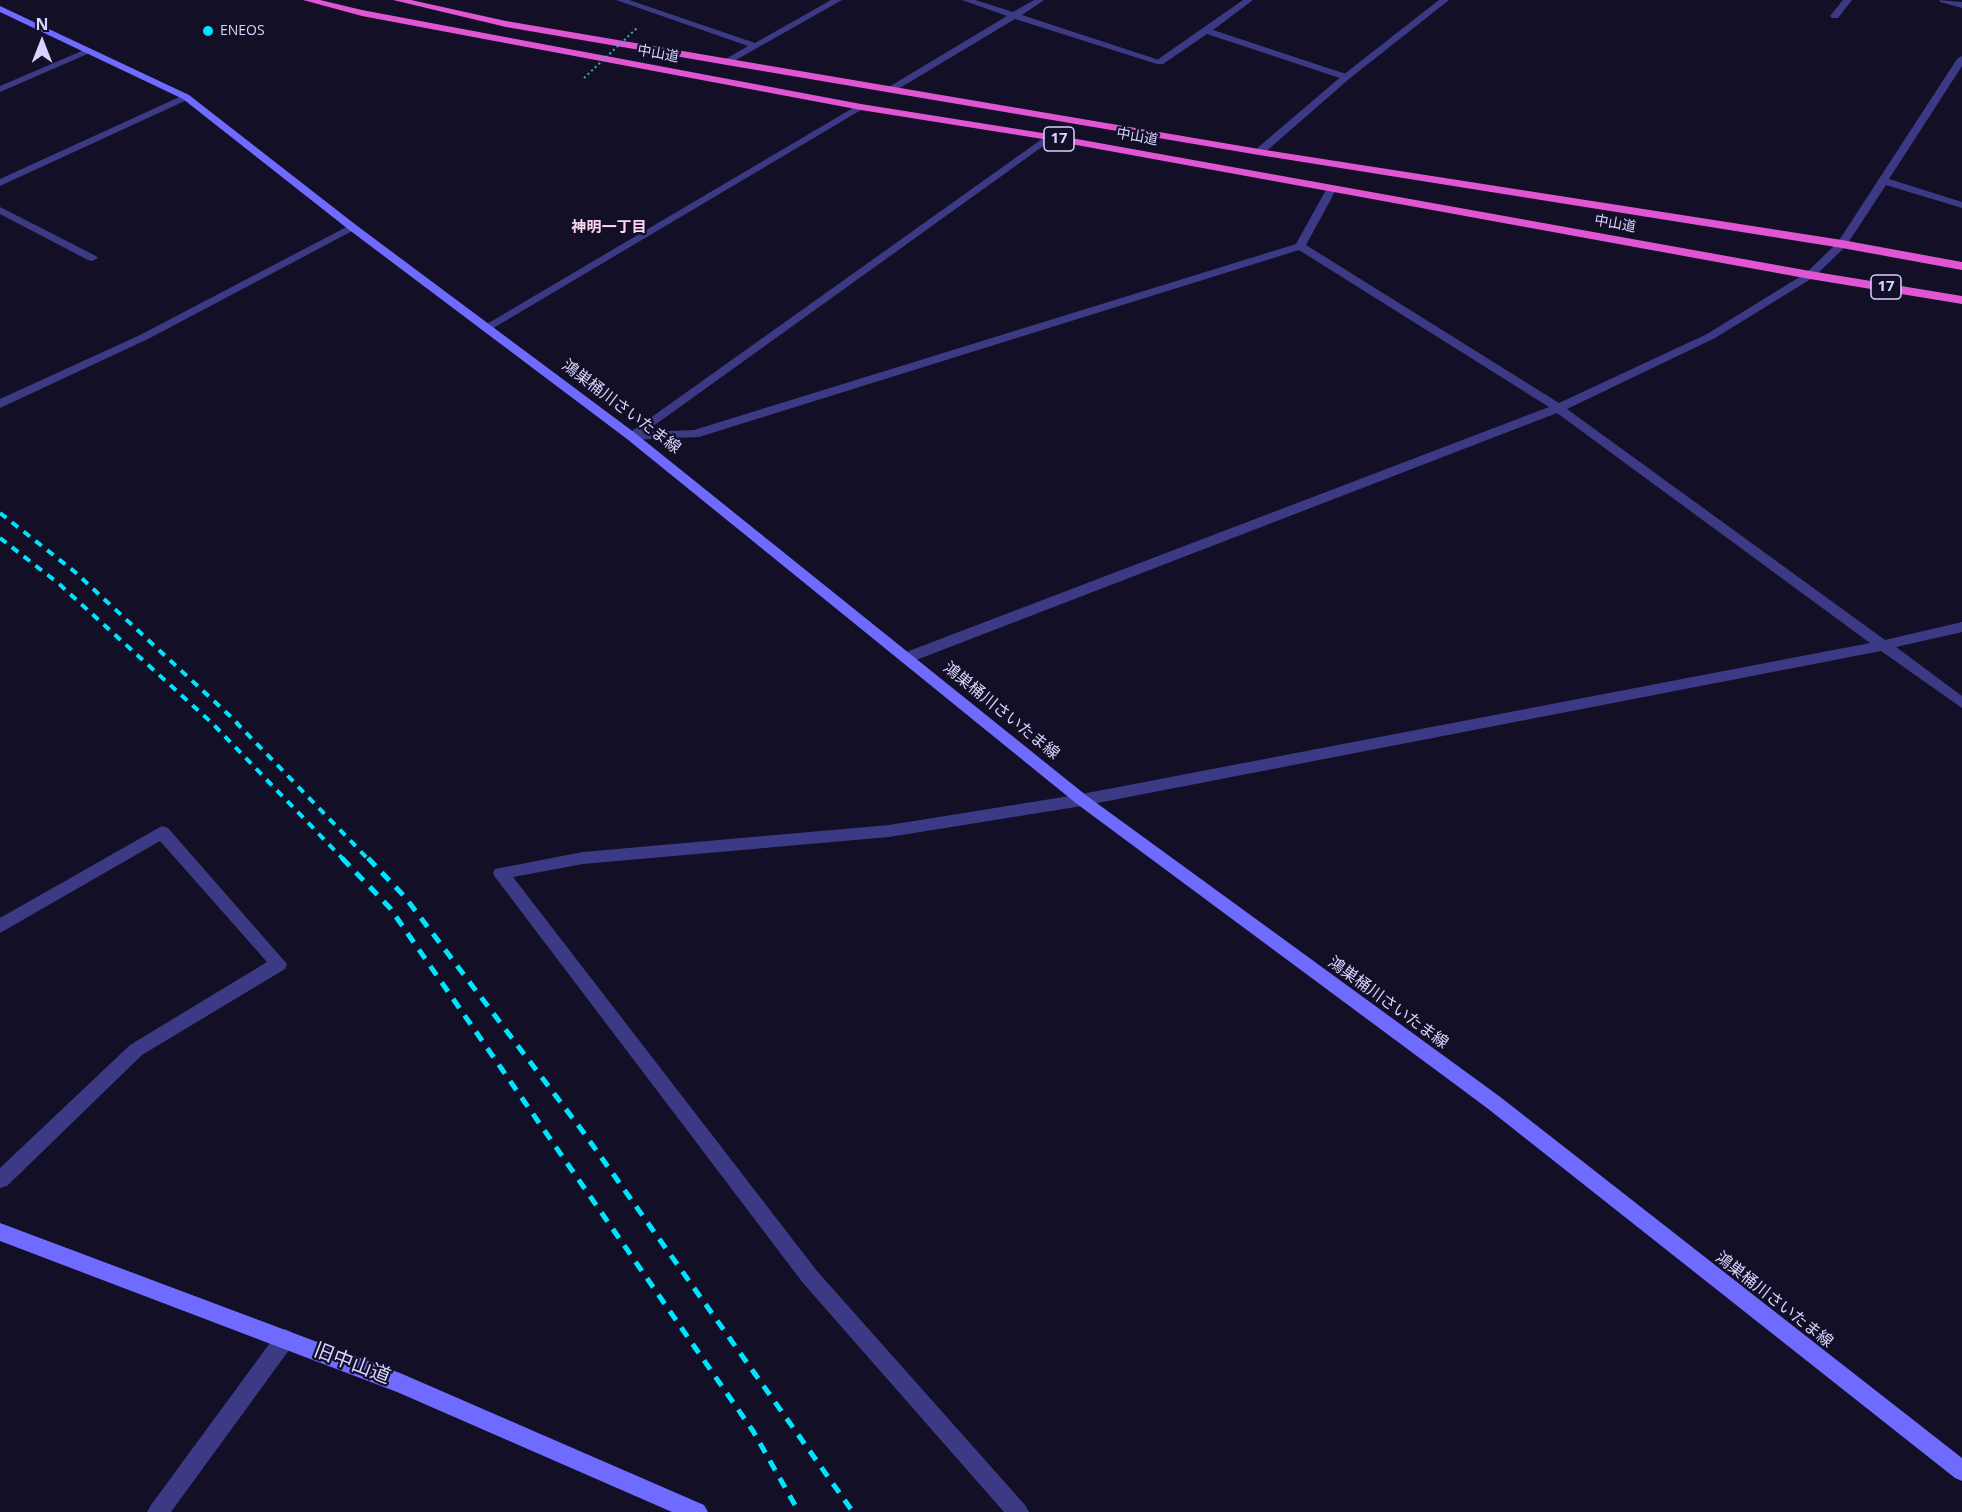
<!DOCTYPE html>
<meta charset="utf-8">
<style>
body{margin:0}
#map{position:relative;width:1962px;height:1512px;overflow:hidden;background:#130f26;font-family:"Open Sans",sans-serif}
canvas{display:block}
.north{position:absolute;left:12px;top:12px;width:60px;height:60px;-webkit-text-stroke:4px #130f26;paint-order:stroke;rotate:0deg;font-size:16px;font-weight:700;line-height:24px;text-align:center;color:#d9d4ff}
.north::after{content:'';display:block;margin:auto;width:21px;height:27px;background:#d9d4ff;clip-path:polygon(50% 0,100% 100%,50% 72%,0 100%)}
</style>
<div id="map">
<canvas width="1962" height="1512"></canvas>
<div class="north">N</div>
</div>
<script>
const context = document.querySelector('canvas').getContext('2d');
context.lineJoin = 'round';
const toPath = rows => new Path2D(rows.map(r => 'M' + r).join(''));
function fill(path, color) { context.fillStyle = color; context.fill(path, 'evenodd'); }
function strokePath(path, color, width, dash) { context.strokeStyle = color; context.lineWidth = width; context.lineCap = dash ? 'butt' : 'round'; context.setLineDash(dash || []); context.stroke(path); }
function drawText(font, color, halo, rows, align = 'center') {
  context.font = font + ' "Open Sans","Noto Sans JP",sans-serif'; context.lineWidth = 4.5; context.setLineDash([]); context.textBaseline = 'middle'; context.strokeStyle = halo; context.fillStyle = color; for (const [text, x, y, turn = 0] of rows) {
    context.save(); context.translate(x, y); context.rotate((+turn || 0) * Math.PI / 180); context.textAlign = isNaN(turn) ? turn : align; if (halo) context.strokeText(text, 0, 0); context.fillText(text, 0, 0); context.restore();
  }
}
fill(toPath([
 [1243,0,1253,0,1213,30,1349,75,1349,79,1343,79,1207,34,1163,64,1157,64,1157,60,1243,0],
 [1843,0,1852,0,1838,18,1832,18,1830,16,1843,0],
 [162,826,168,828,287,964,285,969,142,1055,7,1186,0,1188,0,1168,130,1045,267,962,160,841,0,933,0,918,162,826]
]), '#3d3a85');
fill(toPath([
 [616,0,629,0,755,43,831,0,842,0,727,65,724,64,724,60,748,46,616,0],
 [962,0,975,0,1013,12,1034,0,1044,0,1022,15,1165,62,1157,64,1015,19,893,92,887,92,887,88,1007,16,962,0],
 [1439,0,1449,0,1349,79,1263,154,1255,154,1255,150,1343,75,1439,0],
 [1939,0,1962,2,1962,8,1940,2,1939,0],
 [84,50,92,52,0,92,0,86,84,50],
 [1962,56,1962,66,1889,179,1962,202,1962,208,1886,185,1846,246,1814,277,1715,338,1567,409,1885,640,1962,622,1962,632,1896,647,1962,696,1962,708,1881,651,1082,806,889,837,583,864,513,877,817,1271,1025,1505,1029,1512,1004,1512,803,1283,495,877,493,873,495,869,583,852,889,825,1082,794,1870,643,1557,413,911,662,901,662,899,658,901,654,1549,407,1299,250,699,437,631,440,625,436,1049,134,1054,137,1053,139,645,432,694,430,1296,244,1327,188,1332,185,1337,188,1306,245,1559,403,1707,334,1806,273,1838,242,1957,59,1962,56],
 [186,94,189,95,189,99,0,186,0,179,186,94],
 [858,105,866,107,490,330,482,330,480,328,858,105],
 [0,207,96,256,98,258,92,261,88,260,0,214,0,207],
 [352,224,357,227,356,229,148,339,0,408,0,399,140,335,352,224],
 [285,1329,292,1332,295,1339,292,1346,171,1512,147,1512,151,1505,278,1332,285,1329]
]), '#3d3a85');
fill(toPath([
 [0,6,189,95,356,225,635,433,1087,796,1499,1096,1962,1458,1962,1481,1955,1478,1487,1108,1077,804,627,439,348,229,183,99,0,12,0,6],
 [0,1223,400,1373,704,1505,708,1512,672,1512,397,1392,0,1241,0,1223]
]), '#6f6bff');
fill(toPath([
 [303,0,320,0,362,10,861,104,1049,134,1810,271,1962,296,1962,304,1810,279,1049,140,861,110,362,16,303,0],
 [393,0,411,0,506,21,1259,149,1842,240,1962,262,1962,270,1842,248,1259,155,727,65,506,27,393,0]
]), '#e055d1');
strokePath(toPath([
 [0,513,75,572,230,716,369,860],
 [0,538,58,583,212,723,344,860]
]), '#00e5ff', 4, [8, 7]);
strokePath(toPath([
 [342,858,390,908,753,1431,799,1512],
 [368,858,405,897,584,1133,853,1512]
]), '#00e5ff', 5, [11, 9]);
strokePath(toPath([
 [584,78,638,27]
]), '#2fb8b0', 2, [2, 3]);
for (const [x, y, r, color] of [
 [208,31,6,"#00e5ff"]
]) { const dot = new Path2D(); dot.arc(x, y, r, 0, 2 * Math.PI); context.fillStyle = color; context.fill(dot); strokePath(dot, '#130f26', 2); }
drawText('14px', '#d9d4ff', '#130f26', [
 ["ENEOS",220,31]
], 'left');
drawText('14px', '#d9d4ff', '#130f26', [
 ["中山道",658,54,10],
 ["中山道",1137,137,10],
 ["中山道",1615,224,10]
]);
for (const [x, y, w] of [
 [1059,139,30],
 [1886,287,30]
]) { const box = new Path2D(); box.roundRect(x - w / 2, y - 12, w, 24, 4.5); context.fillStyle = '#130f26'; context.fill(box); strokePath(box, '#d9d4ff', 1.5); }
drawText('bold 15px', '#d9d4ff', null, [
 ["17",1059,139],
 ["17",1886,287]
]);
drawText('bold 15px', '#ffd6f0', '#130f26', [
 ["神明一丁目",609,228]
]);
drawText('16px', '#d9d4ff', '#130f26', [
 ["鴻巣桶川さいたま線",621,407,37],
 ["鴻巣桶川さいたま線",1001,711,39],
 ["鴻巣桶川さいたま線",1388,1003,36],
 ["鴻巣桶川さいたま線",1774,1300,38]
]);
drawText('20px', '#d9d4ff', '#130f26', [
 ["旧中山道",352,1364,21]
]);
</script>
